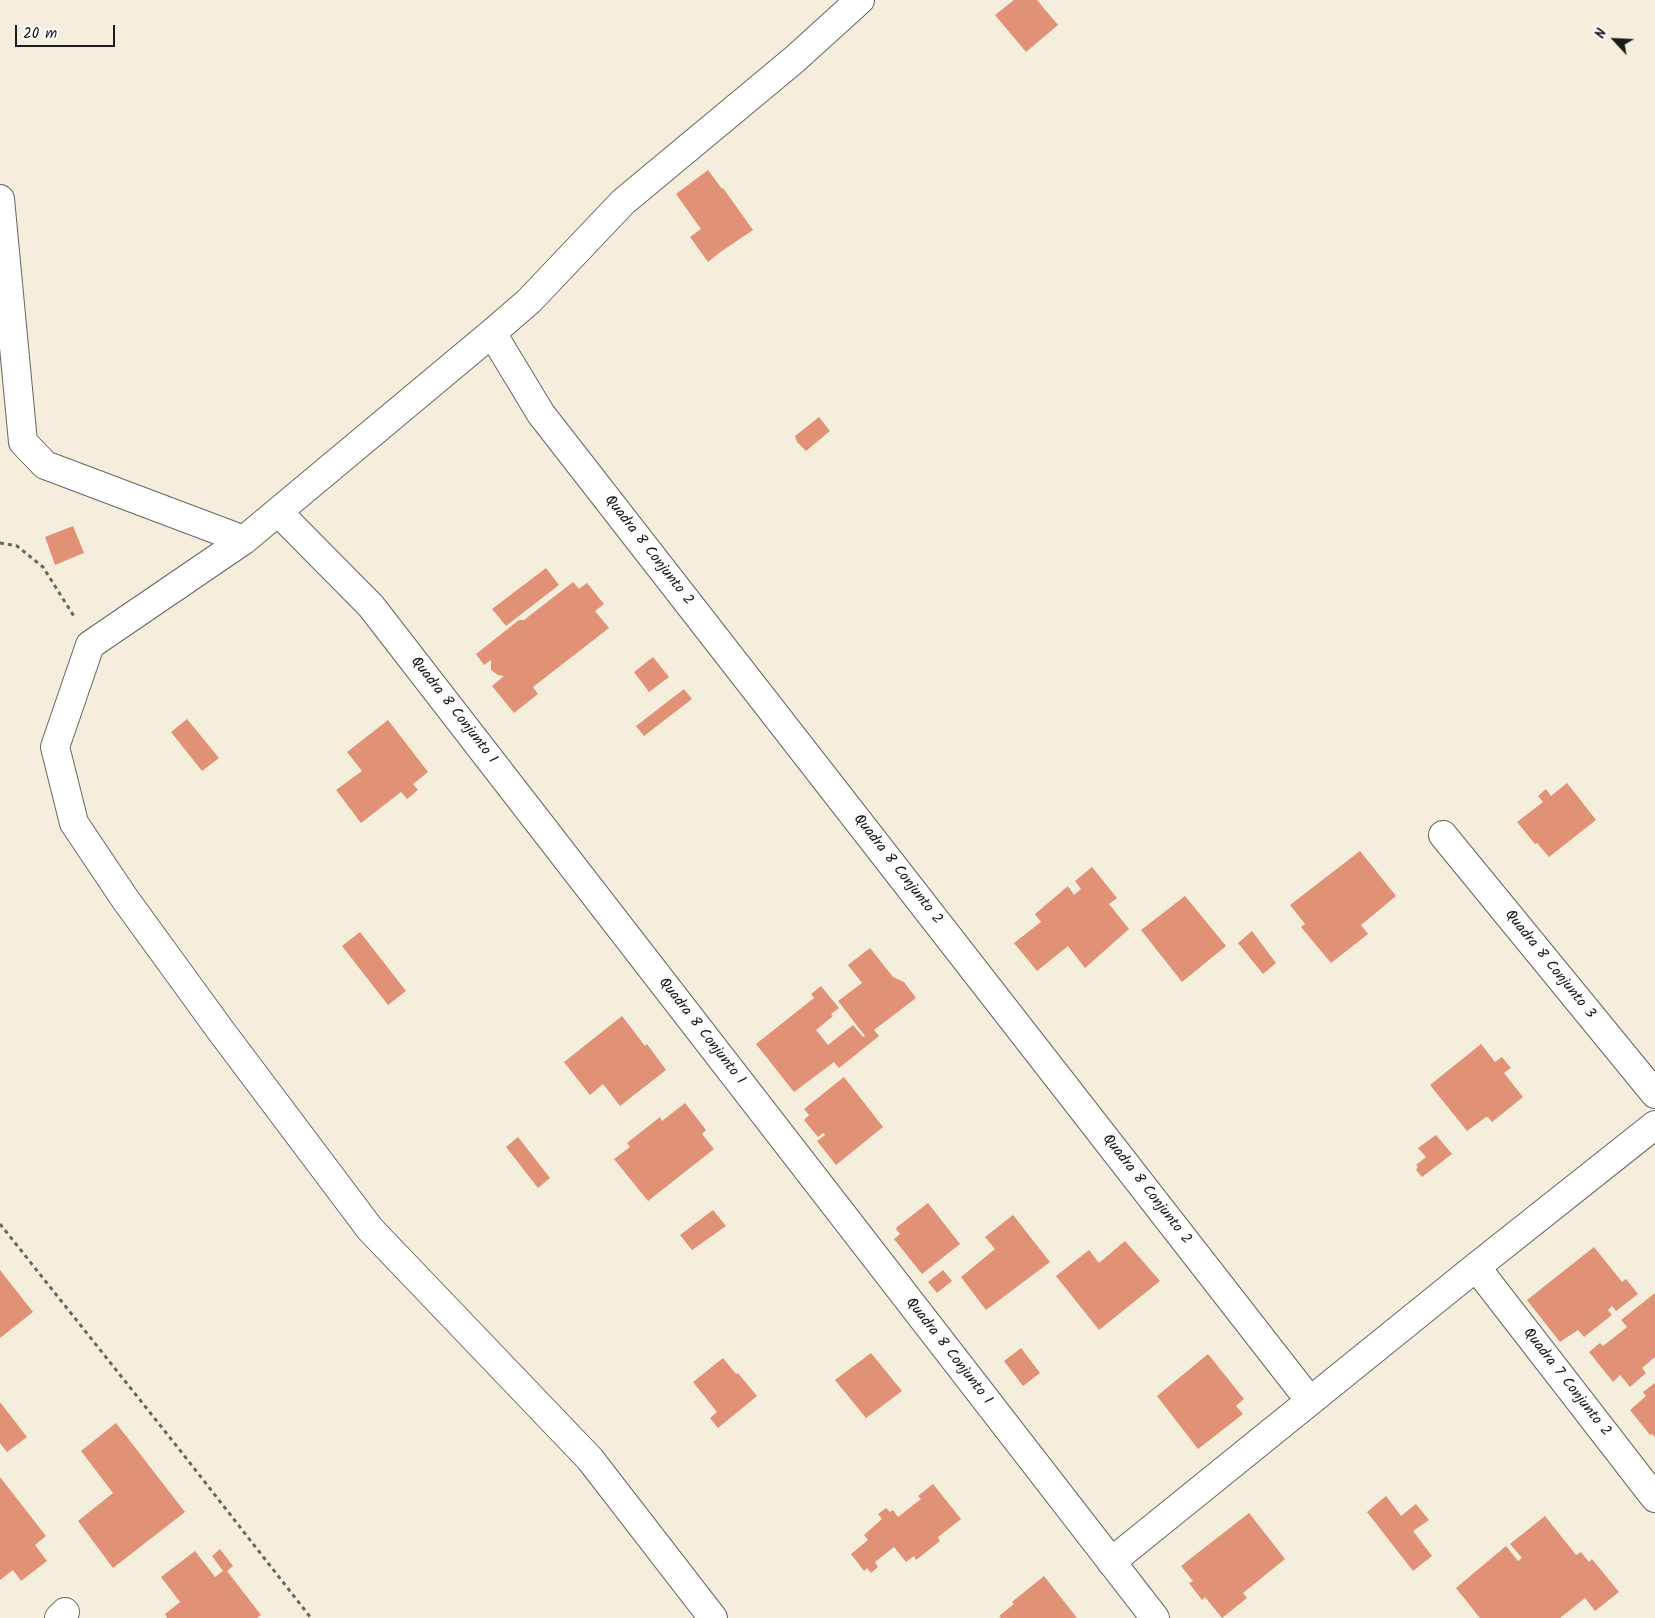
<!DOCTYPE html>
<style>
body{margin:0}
#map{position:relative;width:1655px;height:1618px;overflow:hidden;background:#f6eedd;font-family:Kalam,sans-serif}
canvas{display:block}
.north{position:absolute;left:1590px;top:15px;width:50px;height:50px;-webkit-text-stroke:4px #fff;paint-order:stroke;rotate:295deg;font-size:14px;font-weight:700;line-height:20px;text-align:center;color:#1c1c1c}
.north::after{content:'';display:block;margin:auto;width:18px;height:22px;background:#1c1c1c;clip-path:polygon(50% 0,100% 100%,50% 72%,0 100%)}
.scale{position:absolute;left:15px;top:25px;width:100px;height:22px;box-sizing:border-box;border:2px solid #1c1c1c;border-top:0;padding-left:6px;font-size:15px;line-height:18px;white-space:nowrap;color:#1c1c1c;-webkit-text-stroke:4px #fff;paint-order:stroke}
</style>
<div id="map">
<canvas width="1655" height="1618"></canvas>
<div class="north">N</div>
<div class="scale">20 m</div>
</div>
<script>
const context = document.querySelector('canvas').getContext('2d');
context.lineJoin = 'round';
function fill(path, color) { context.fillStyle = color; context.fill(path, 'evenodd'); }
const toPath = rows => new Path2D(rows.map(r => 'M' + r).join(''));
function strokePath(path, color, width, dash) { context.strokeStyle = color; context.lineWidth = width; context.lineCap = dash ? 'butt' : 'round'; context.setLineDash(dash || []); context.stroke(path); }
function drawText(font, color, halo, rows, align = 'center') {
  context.font = font + ' Kalam,sans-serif'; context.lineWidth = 4; context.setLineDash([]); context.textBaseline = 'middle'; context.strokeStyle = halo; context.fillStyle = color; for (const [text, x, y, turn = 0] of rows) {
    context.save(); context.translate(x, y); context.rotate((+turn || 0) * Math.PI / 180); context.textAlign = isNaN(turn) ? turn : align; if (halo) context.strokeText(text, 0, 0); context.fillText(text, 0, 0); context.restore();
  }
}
fill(toPath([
 [1014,0,1037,0,1058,25,1026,52,995,15],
 [708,170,722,189,723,188,753,230,719,253,708,262,690,237,701,229,676,194],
 [819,417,830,431,806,451,797,442,795,436],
 [73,526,84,553,55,565,45,537],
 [546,568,559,585,506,626,492,609],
 [573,582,579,589,587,583,604,604,595,611,609,628,533,687,538,694,514,713,492,686,504,676,498,675,491,670,491,660,484,665,476,654,519,620,524,620],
 [653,657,669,677,649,692,634,672],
 [684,689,692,699,644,736,636,726],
 [187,719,219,758,202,771,171,732],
 [388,720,428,772,413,784,418,790,407,799,401,792,361,823,336,790,362,771,347,752],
 [1567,783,1596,820,1549,857,1537,843,1535,844,1517,822,1543,802,1538,796,1546,789,1551,796],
 [1360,851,1396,896,1361,925,1368,934,1331,963,1301,927,1305,924,1290,905],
 [1092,867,1117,898,1109,904,1129,929,1085,968,1068,946,1037,971,1014,943,1041,922,1035,914,1068,886,1074,895,1081,889,1075,881],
 [1185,896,1226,946,1182,982,1141,930],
 [1252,931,1276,963,1263,974,1238,943],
 [360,932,406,991,388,1005,342,946],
 [870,948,893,977,904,982,916,998,874,1030,879,1036,839,1068,834,1062,794,1092,756,1044,814,998,811,994,821,986,839,1008,831,1014,833,1016,816,1030,828,1045,853,1025,863,1037,865,1036,838,1001,862,983,848,965],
 [622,1016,645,1046,647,1044,666,1070,620,1106,603,1084,590,1095,564,1062],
 [1481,1044,1495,1062,1502,1057,1511,1068,1504,1073,1523,1097,1492,1122,1488,1117,1486,1117,1467,1131,1430,1085],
 [844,1077,883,1127,836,1165,817,1141,825,1135,823,1133,818,1137,804,1120,809,1115,804,1109],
 [685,1103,706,1130,702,1134,714,1149,648,1201,614,1159,630,1147,627,1143,660,1117,662,1121],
 [1436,1135,1452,1154,1422,1177,1416,1170,1418,1167,1416,1165,1426,1157,1418,1148],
 [518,1137,550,1178,538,1188,506,1147],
 [928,1203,960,1244,922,1274,894,1239,900,1234,896,1229,897,1227],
 [713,1210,726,1226,692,1250,680,1235],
 [1013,1215,1050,1262,986,1310,961,1277,995,1249,985,1237],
 [1125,1241,1160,1281,1099,1330,1056,1276,1089,1250,1099,1263],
 [1594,1247,1622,1282,1626,1279,1638,1294,1616,1311,1612,1306,1608,1310,1612,1315,1584,1337,1578,1330,1560,1342,1527,1300],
 [0,1270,33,1312,0,1338],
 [943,1270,952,1281,937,1293,928,1282],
 [1655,1293,1655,1357,1642,1368,1646,1373,1630,1387,1620,1375,1613,1382,1589,1352,1600,1343,1603,1346,1627,1327,1621,1320],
 [1021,1348,1040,1373,1023,1386,1004,1361],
 [871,1353,902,1391,866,1418,835,1380],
 [1208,1354,1244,1399,1236,1406,1243,1414,1198,1449,1157,1396],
 [723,1358,736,1374,738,1373,757,1396,718,1428,710,1418,717,1412,693,1382],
 [1655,1383,1655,1437,1652,1434,1650,1435,1630,1410,1646,1396,1643,1392],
 [0,1402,27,1437,7,1452,0,1443],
 [116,1423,185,1512,113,1568,78,1521,113,1493,81,1451],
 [0,1477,46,1536,35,1545,47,1561,21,1581,13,1570,0,1580],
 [933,1484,961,1519,938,1537,940,1541,916,1560,914,1556,906,1562,894,1547,875,1562,878,1567,871,1573,867,1568,864,1571,851,1554,868,1540,864,1535,882,1519,878,1514,886,1508,890,1512,893,1510,898,1517,921,1499,918,1496],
 [1386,1496,1401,1516,1416,1504,1429,1520,1413,1531,1432,1556,1413,1571,1367,1512],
 [1249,1513,1285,1559,1243,1593,1247,1598,1222,1618,1205,1597,1202,1600,1189,1583,1193,1581,1181,1566],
 [1545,1516,1576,1555,1581,1552,1589,1562,1592,1559,1619,1592,1595,1611,1585,1598,1560,1618,1480,1618,1456,1588,1506,1546,1518,1561,1522,1558,1510,1544],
 [220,1549,233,1566,227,1571,261,1615,257,1618,167,1618,165,1614,180,1602,161,1577,195,1551,215,1577,223,1571,212,1556],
 [1044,1576,1077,1618,1001,1618,999,1616,1014,1604,1012,1602]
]), '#e19176');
const minor = toPath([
 [0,199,23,442,45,465,244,540],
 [492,333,541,414,1310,1401],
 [278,512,371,606,1155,1618],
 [1443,835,1655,1094],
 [1476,1267,1655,1498],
 [1111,1562,1476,1267,1655,1125],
 [59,1618,65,1612],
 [713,1618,590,1459,370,1229,221,1031,125,899,74,823,55,747,90,645,244,540,492,333,529,301,623,202,795,59,860,0]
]);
strokePath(minor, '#686660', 30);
strokePath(toPath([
 [0,543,17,546,43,567,75,618],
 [0,1224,179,1449,311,1618]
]), '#686660', 3, [4, 4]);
strokePath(minor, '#fff', 28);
drawText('15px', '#1c1c1c', '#fff', [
 ["Quadra 8 Conjunto 2",648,551,52],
 ["Quadra 8 Conjunto 1",453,711,52],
 ["Quadra 8 Conjunto 2",897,870,52],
 ["Quadra 8 Conjunto 3",1549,965,51],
 ["Quadra 8 Conjunto 1",701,1032,52],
 ["Quadra 8 Conjunto 2",1146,1190,52],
 ["Quadra 8 Conjunto 1",948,1352,52],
 ["Quadra 7 Conjunto 2",1566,1383,52]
]);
</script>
